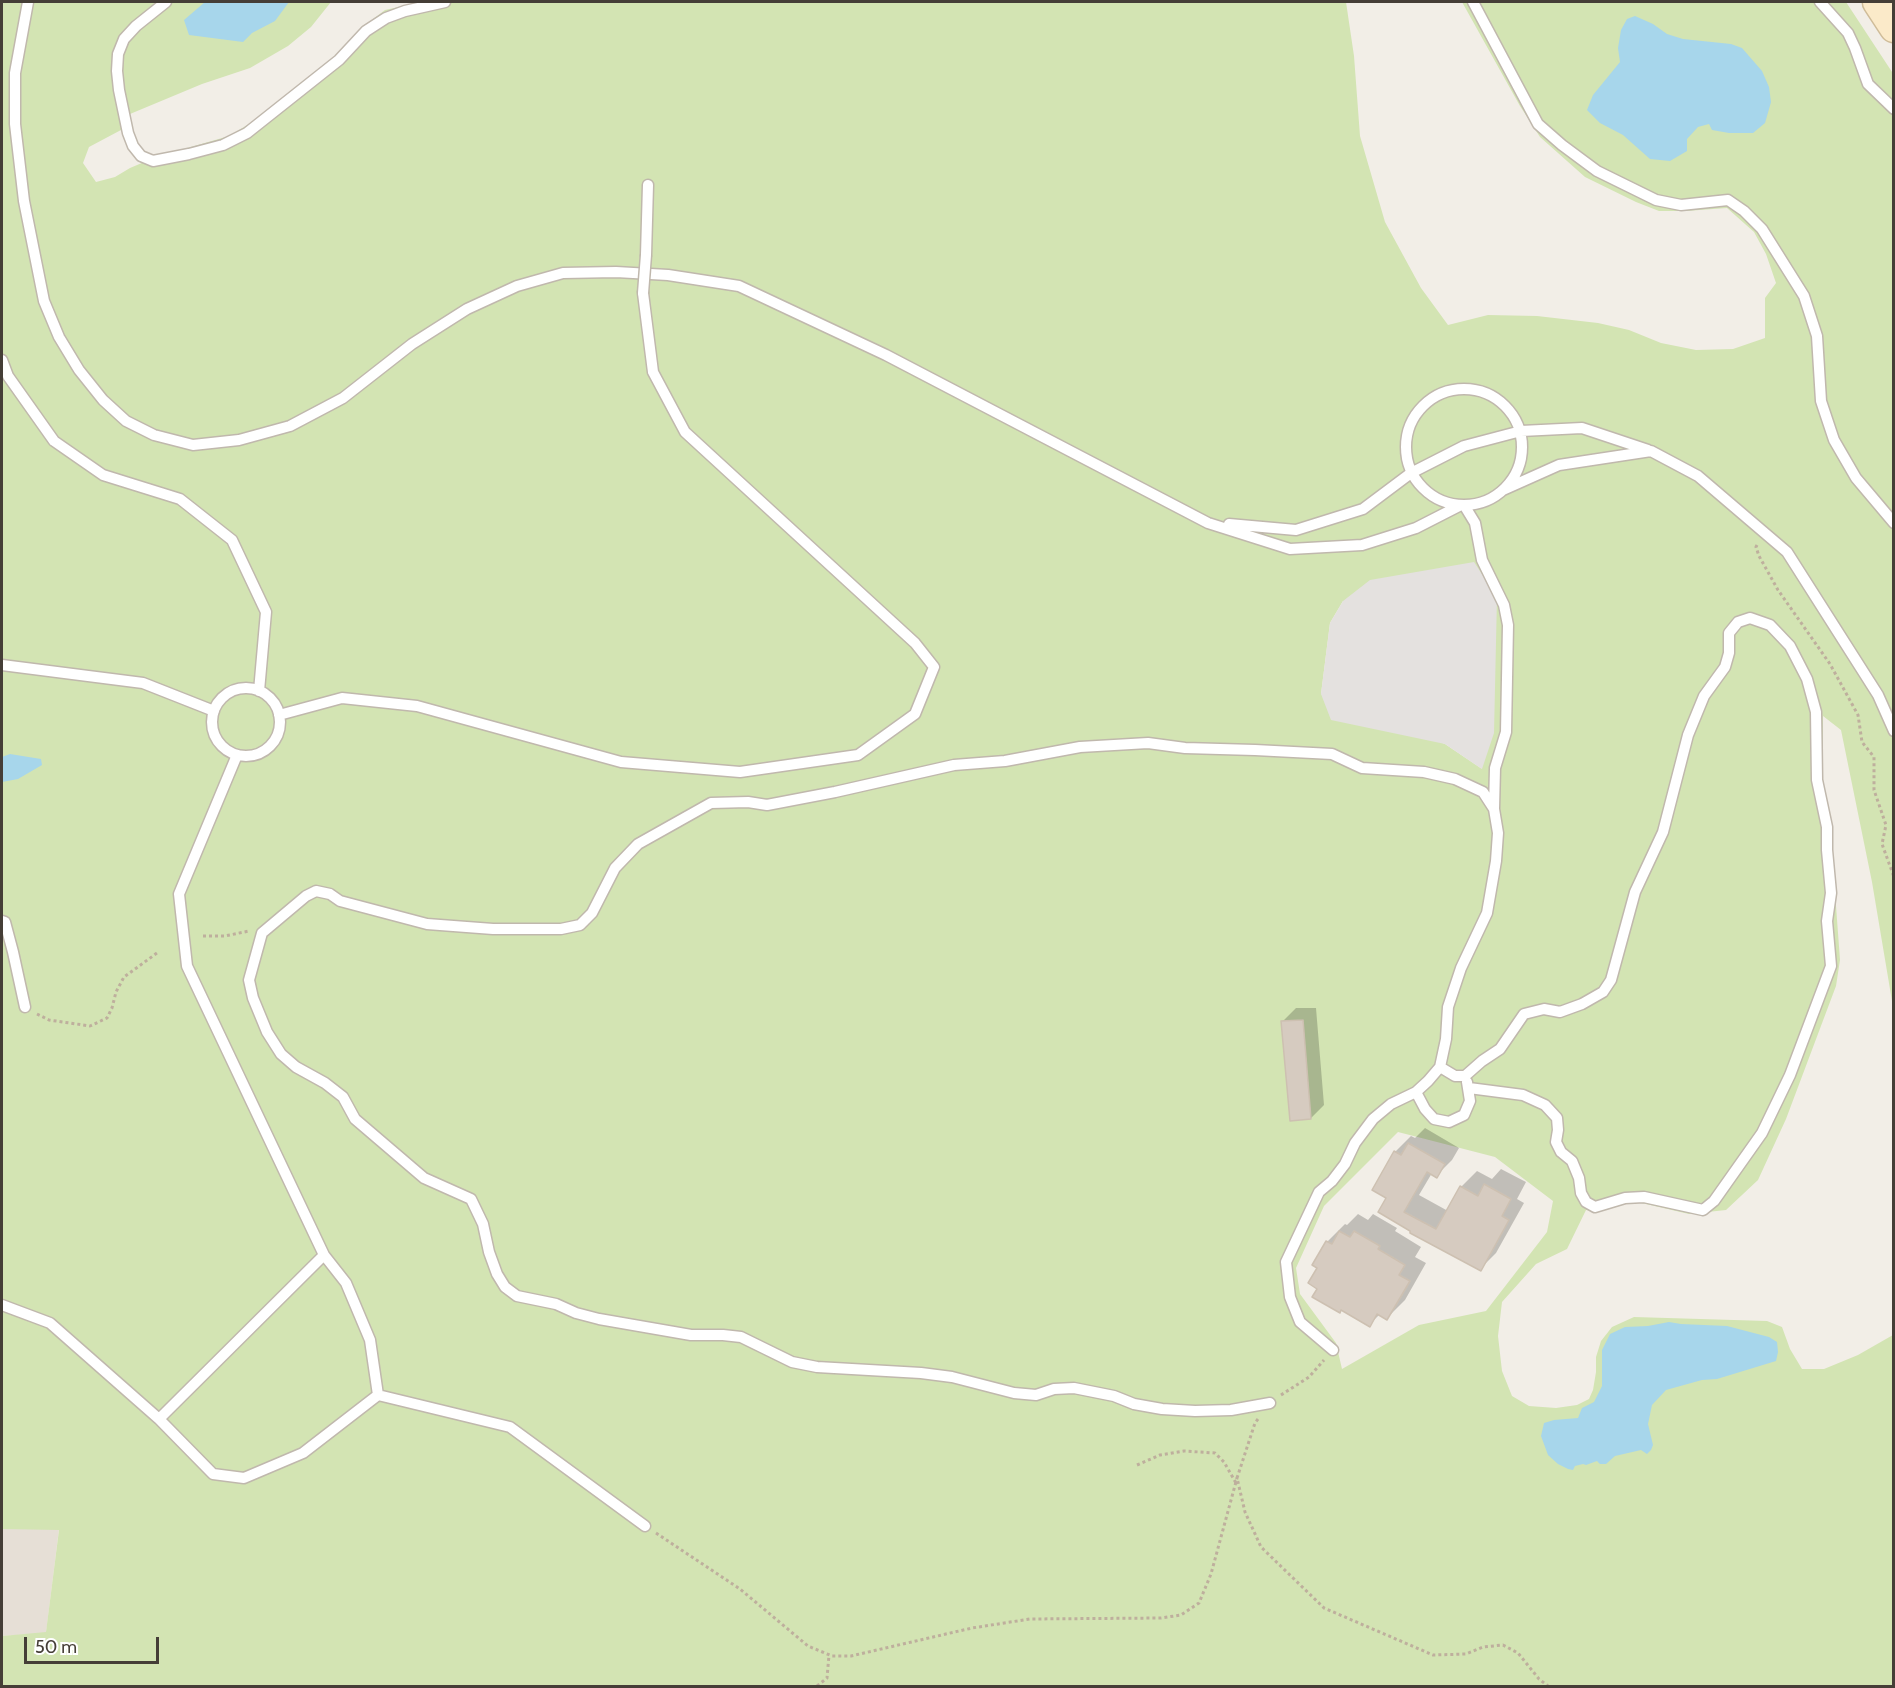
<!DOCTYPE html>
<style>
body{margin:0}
#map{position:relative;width:1895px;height:1688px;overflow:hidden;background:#f2eee7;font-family:Cabin,sans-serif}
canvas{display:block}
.frame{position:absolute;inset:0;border:3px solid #453e37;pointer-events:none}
.scale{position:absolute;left:24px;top:1637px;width:135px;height:27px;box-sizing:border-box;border:3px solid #453e37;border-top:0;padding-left:8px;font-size:18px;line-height:21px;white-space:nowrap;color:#453e37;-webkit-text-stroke:4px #fff;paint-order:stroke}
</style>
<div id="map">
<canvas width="1895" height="1688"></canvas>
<div class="frame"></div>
<div class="scale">50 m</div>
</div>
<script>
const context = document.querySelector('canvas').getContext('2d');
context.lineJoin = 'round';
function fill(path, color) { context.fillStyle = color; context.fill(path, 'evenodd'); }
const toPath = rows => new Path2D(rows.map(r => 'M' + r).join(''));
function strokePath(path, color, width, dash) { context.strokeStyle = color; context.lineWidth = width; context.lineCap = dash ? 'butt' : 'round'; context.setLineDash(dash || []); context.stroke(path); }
fill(toPath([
 [2,1529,59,1529,46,1633,2,1636]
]), '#e6dfd6');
fill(toPath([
 [2,2,331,2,311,27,288,46,250,68,202,84,130,114,121,130,89,147,83,163,96,182,115,177,130,168,156,157,229,136,254,121,333,58,360,29,385,10,421,2,1346,2,1354,56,1360,136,1385,222,1421,288,1448,325,1488,315,1537,316,1598,323,1629,330,1661,343,1696,350,1733,349,1765,338,1765,298,1776,283,1766,254,1754,232,1727,208,1686,211,1659,211,1636,202,1585,177,1540,137,1520,106,1462,2,1846,2,1894,75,1893,1007,1872,882,1841,730,1823,716,1823,779,1834,879,1840,960,1836,986,1786,1119,1758,1180,1726,1210,1689,1214,1633,1201,1596,1211,1586,1210,1567,1249,1536,1264,1502,1302,1498,1336,1502,1371,1512,1396,1529,1406,1556,1408,1577,1405,1589,1399,1593,1390,1596,1372,1596,1357,1601,1341,1612,1327,1634,1317,1767,1321,1782,1327,1790,1349,1802,1369,1824,1369,1858,1355,1893,1335,1893,1686,2,1686,2,1636,46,1632,59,1530,2,1529],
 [1343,601,1482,769,1445,744,1321,694,1330,623],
 [1398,1132,1495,1157,1553,1201,1547,1232,1486,1311,1419,1325,1342,1369,1336,1343,1300,1294,1296,1268,1324,1206]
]), '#d3e4b3');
fill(toPath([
 [1474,562,1497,597,1494,733,1482,769,1445,744,1331,720,1321,694,1330,623,1343,601,1370,580]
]), '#e4e1df');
fill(toPath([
 [205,2,289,2,275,21,252,33,243,42,189,35,184,20],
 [1635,16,1653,24,1667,34,1683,39,1731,44,1742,48,1762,71,1769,87,1771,102,1765,123,1753,133,1729,133,1712,130,1709,124,1698,127,1687,139,1687,151,1670,161,1650,159,1623,135,1600,123,1587,110,1593,95,1620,62,1618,48,1621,30,1627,19],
 [10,754,41,759,42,765,18,779,2,782,2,757],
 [1669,1322,1681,1324,1727,1326,1769,1337,1777,1342,1778,1352,1776,1361,1717,1379,1702,1380,1666,1390,1652,1405,1648,1424,1653,1445,1651,1450,1647,1454,1641,1450,1615,1456,1606,1464,1600,1464,1597,1461,1586,1465,1583,1464,1575,1466,1573,1470,1568,1469,1558,1464,1548,1455,1541,1436,1544,1423,1554,1420,1578,1418,1582,1408,1594,1402,1602,1386,1602,1350,1610,1334,1625,1327,1648,1326]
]), '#a7d6eb');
fill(toPath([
 [1296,1008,1316,1008,1324,1105,1311,1118,1282,1022],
 [1425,1128,1459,1148,1452,1160,1436,1176,1432,1173,1419,1195,1448,1211,1461,1187,1477,1171,1492,1179,1501,1169,1526,1182,1517,1199,1524,1203,1496,1253,1480,1269,1412,1232,1388,1197,1395,1152,1411,1136,1415,1138],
 [1358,1214,1368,1220,1373,1214,1397,1228,1395,1231,1421,1247,1415,1257,1426,1263,1405,1300,1387,1318,1380,1314,1369,1325,1319,1288,1319,1268,1314,1264,1327,1242,1345,1224,1347,1225]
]), '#0003');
const building = toPath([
 [1303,1020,1311,1119,1290,1121,1281,1021,1303,1020],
 [1408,1143,1445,1164,1437,1178,1427,1172,1404,1212,1436,1229,1460,1186,1478,1196,1484,1184,1511,1199,1502,1216,1509,1220,1481,1271,1410,1233,1410,1231,1378,1212,1386,1198,1372,1190,1394,1151,1401,1155,1408,1143],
 [1339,1231,1350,1237,1354,1231,1380,1246,1378,1249,1405,1265,1399,1275,1410,1281,1387,1320,1377,1314,1370,1327,1341,1310,1340,1313,1312,1297,1317,1289,1308,1283,1317,1268,1312,1265,1326,1241,1332,1244,1339,1231]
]);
fill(building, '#d6cbc0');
strokePath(building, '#cdc0b1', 1.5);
const lane = toPath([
 [28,2,15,73,15,124,24,201,44,301,59,337,79,370,103,400,126,421,154,435,193,445,239,440,290,426,343,398,412,344,467,309,517,286,563,273,616,272,668,275,739,286,886,355,1208,523,1290,549,1362,545,1416,528,1461,505],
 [166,2,136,26,124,39,118,54,117,71,119,90,128,133,133,146,141,156,153,161,189,154,223,145,247,133,339,60,366,31,386,18,405,11,445,2],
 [1473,2,1538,124,1562,145,1597,171,1656,200,1681,205,1728,200,1744,211,1762,229,1804,296,1817,336,1821,401,1834,440,1856,478,1894,523],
 [1820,2,1848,33,1855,48,1868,84,1894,109],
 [646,255,648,185],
 [2,360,8,376,54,441,103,475,180,499,232,540,266,612,259,691],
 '1406 447a58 58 0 1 1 116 0a58 58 0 1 1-116 0Z',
 [1503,490,1559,465,1651,451,1698,476,1787,552,1878,695,1894,731],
 [1229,524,1296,530,1363,509,1411,473,1464,446,1521,431,1582,428,1648,450],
 [2,665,143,683,214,711],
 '212 722a34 34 0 1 1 68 0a34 34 0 1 1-68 0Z',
 [279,715,342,698,417,706,621,762,740,772,858,755,915,714,934,667,915,643,685,432,653,372,643,293],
 [2,921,5,922,13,952,25,1007],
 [1440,1067,1455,1076,1465,1076,1482,1061,1500,1049,1524,1014,1544,1009,1560,1012,1582,1004,1603,992,1611,980,1635,892,1663,832,1688,735,1704,696,1725,667,1729,653,1729,633,1738,622,1750,618,1770,625,1790,646,1807,679,1816,712,1817,780,1827,827,1827,850,1831,893,1827,921,1831,966,1790,1075,1762,1133,1714,1201,1703,1210,1644,1197,1625,1198,1595,1207,1586,1202,1581,1193,1579,1178,1572,1161,1561,1152,1556,1142,1558,1130,1557,1118,1545,1105,1523,1095,1469,1088],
 [1416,1092,1425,1109,1434,1119,1449,1122,1464,1115,1470,1101,1467,1082],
 [2,1305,50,1323,159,1419,324,1255,187,966,179,894,237,755],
 [1333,1350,1300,1322,1290,1297,1286,1262,1319,1192,1332,1181,1345,1164,1355,1143,1373,1119,1391,1104,1416,1092,1428,1081,1440,1067,1446,1039,1448,1007,1461,968,1487,913,1496,861,1498,833,1494,809,1495,768,1506,732,1508,625,1504,605,1482,560,1475,523,1464,505],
 [378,1395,510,1427,645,1526],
 [1270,1403,1231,1410,1195,1411,1162,1409,1134,1404,1114,1396,1074,1388,1054,1389,1036,1395,1014,1393,952,1377,921,1373,817,1367,792,1362,741,1337,723,1335,691,1335,599,1319,576,1313,556,1304,517,1296,505,1287,497,1274,489,1252,483,1224,471,1199,424,1178,355,1119,343,1097,325,1083,296,1067,281,1054,267,1032,253,998,249,980,262,933,306,896,316,891,330,894,340,901,427,924,493,929,561,929,580,925,592,913,615,868,638,844,711,803,748,802,767,805,835,792,954,765,1005,761,1080,747,1148,743,1185,748,1255,750,1332,754,1362,768,1424,772,1455,779,1483,792,1494,809],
 [159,1419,213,1474,244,1478,303,1453,378,1395,370,1340,346,1283,324,1255]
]);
const secondary = toPath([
 [1877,2,1894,28]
]);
strokePath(lane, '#c0b8ad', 13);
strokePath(secondary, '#cfbc99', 31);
strokePath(toPath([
 [1757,545,1756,547,1759,556,1778,590,1830,664,1858,715,1862,742,1874,757,1874,790,1886,825,1882,844,1894,877],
 [203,936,225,936,249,931],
 [37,1014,49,1020,90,1026,107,1018,112,1008,116,992,124,977,157,953],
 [1281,1395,1309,1377,1324,1360],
 [1258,1419,1255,1423,1237,1478,1245,1512,1261,1547,1324,1608,1433,1655,1466,1654,1483,1647,1503,1645,1518,1653,1539,1679,1548,1686],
 [1137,1465,1160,1455,1184,1451,1215,1453,1224,1462,1236,1483],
 [656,1533,740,1589,808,1646,832,1656,851,1656,972,1628,1030,1619,1161,1618,1181,1615,1199,1603,1211,1574,1237,1478],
 [817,1686,827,1678,829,1655]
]), '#beaf9d', 3, [3, 3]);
strokePath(lane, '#fff', 10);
strokePath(secondary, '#fbeac9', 28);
const laneBridge = toPath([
 [643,293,646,255]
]);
strokePath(laneBridge, '#c0b8ad', 13, []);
strokePath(laneBridge, '#fff', 10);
</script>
